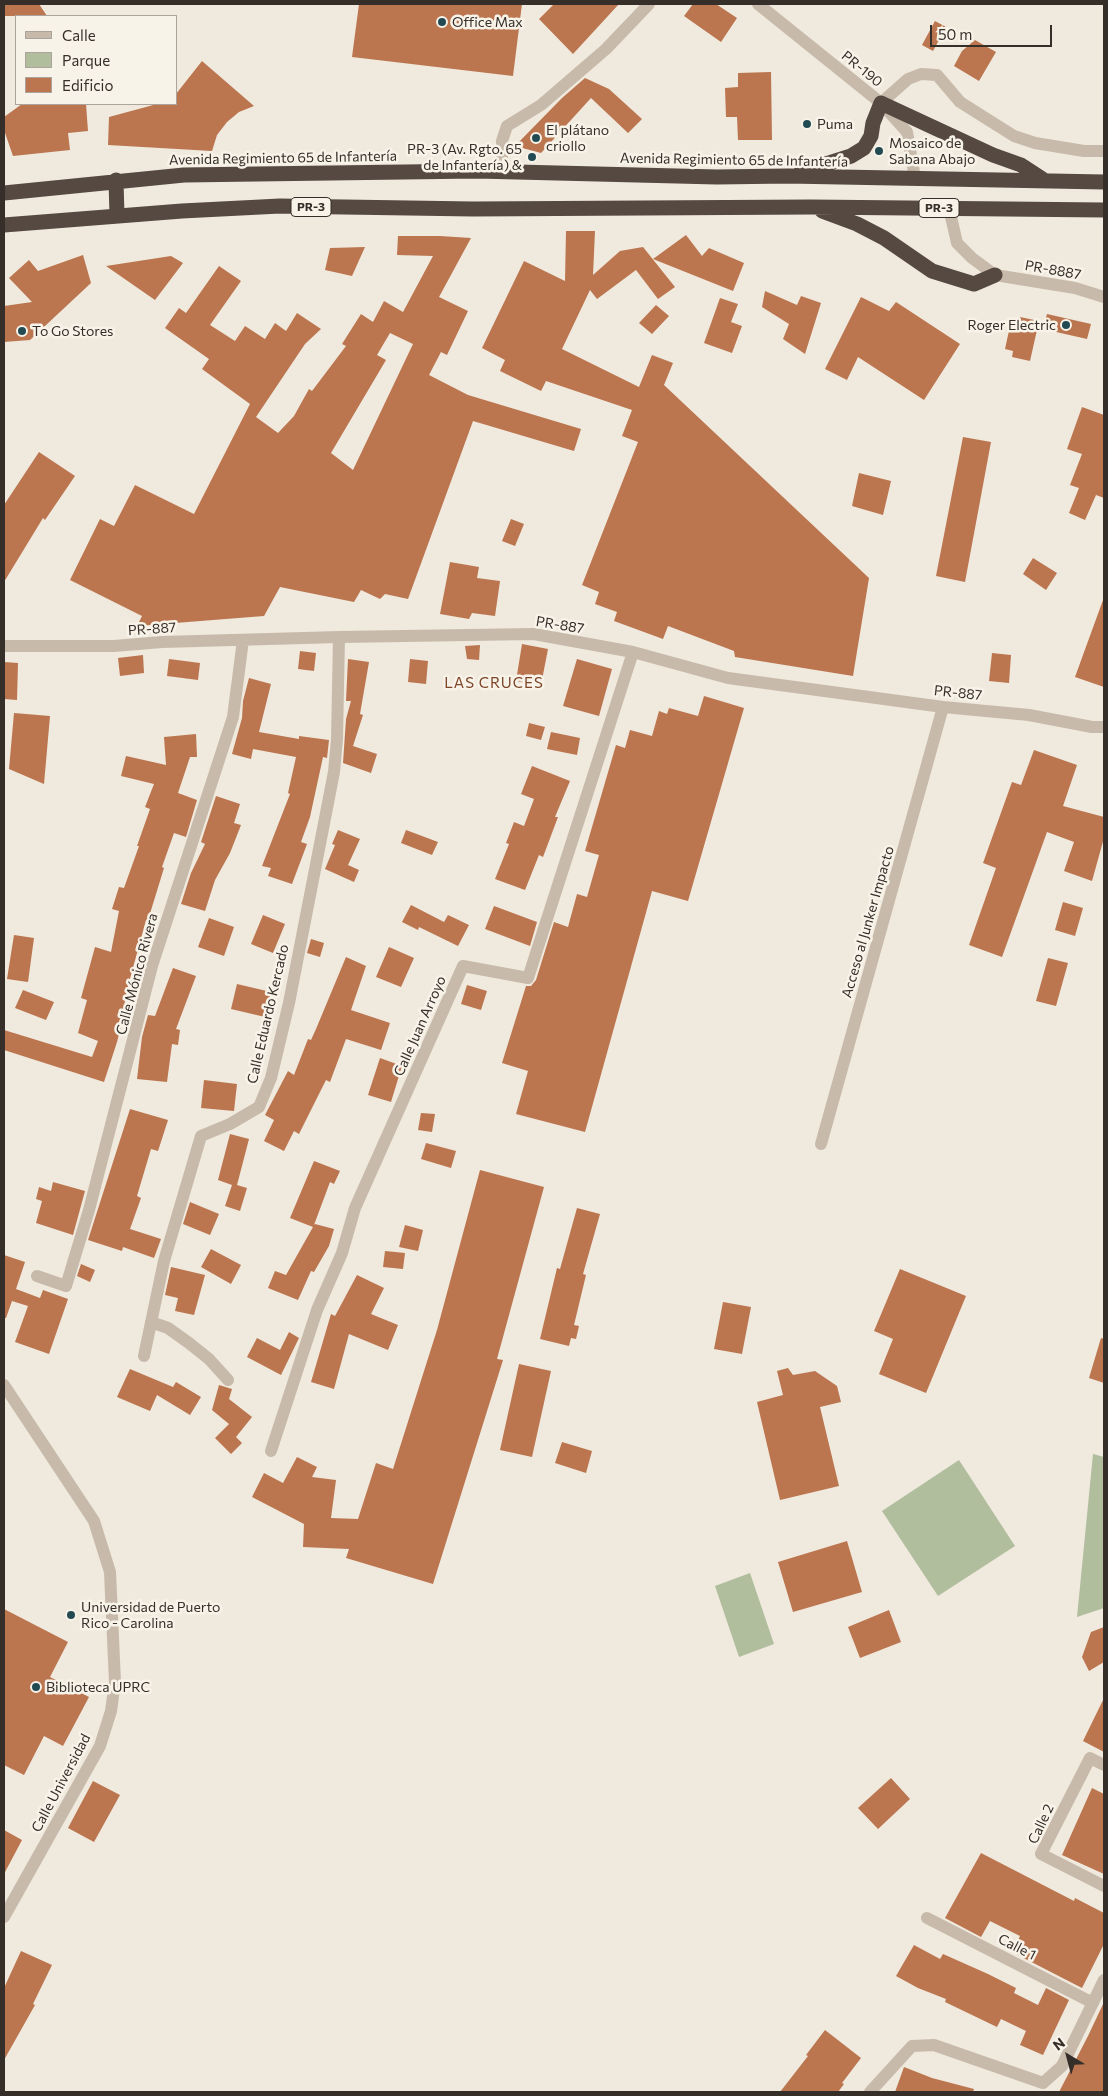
<!DOCTYPE html>
<meta charset="utf-8">
<style>
body{margin:0}
#map{position:relative;width:1108px;height:2096px;overflow:hidden;background:#f0e9dd;font-family:Commissioner,sans-serif}
canvas{display:block}
.frame{position:absolute;inset:0;border:5px solid #352e29;pointer-events:none}
.legend{position:absolute;left:15px;top:15px;width:162px;height:90px;box-sizing:border-box;background:#f8f3e9;border:1px solid #aaa49c;margin:0;padding:6px 9px;list-style:none;font-size:15px;color:#352e29}
.legend li{display:flex;align-items:center;gap:10px;height:25px}
.legend b{width:25px;border:1px solid #aaa49c}
.north{position:absolute;left:1043px;top:2031px;width:50px;height:50px;-webkit-text-stroke:4px #f8f3e9;paint-order:stroke;rotate:323deg;font-size:14px;font-weight:700;line-height:20px;text-align:center;color:#352e29}
.north::after{content:'';display:block;margin:auto;width:18px;height:22px;background:#352e29;clip-path:polygon(50% 0,100% 100%,50% 72%,0 100%)}
.scale{position:absolute;left:930px;top:25px;width:122px;height:22px;box-sizing:border-box;border:2px solid #352e29;border-top:0;padding-left:6px;font-size:15px;line-height:18px;white-space:nowrap;color:#352e29;-webkit-text-stroke:4px #f8f3e9;paint-order:stroke}
</style>
<div id="map">
<canvas width="1108" height="2096"></canvas>
<div class="frame"></div>
<ul class="legend">
<li><b style="height:6px;background:#c7baaa"></b>Calle</li>
<li><b style="height:14px;background:#b0be9e"></b>Parque</li>
<li><b style="height:14px;background:#bb754f"></b>Edificio</li>
</ul>
<div class="north">N</div>
<div class="scale">50 m</div>
</div>
<script>
const context = document.querySelector('canvas').getContext('2d');
context.lineJoin = 'round';
function fill(path, color) { context.fillStyle = color; context.fill(path, 'evenodd'); }
const toPath = rows => new Path2D(rows.map(r => 'M' + r).join(''));
function strokePath(path, color, width, dash) { context.strokeStyle = color; context.lineWidth = width; context.lineCap = dash ? 'butt' : 'round'; context.setLineDash(dash || []); context.stroke(path); }
function drawText(font, color, halo, rows, align = 'center') {
  context.font = font + ' Commissioner,sans-serif'; context.lineWidth = 5; context.setLineDash([]); context.textBaseline = 'middle'; context.strokeStyle = halo; context.fillStyle = color; for (const [text, x, y, turn = 0] of rows) {
    context.save(); context.translate(x, y); context.rotate((+turn || 0) * Math.PI / 180); context.textAlign = isNaN(turn) ? turn : align; if (halo) context.strokeText(text, 0, 0); context.fillText(text, 0, 0); context.restore();
  }
}
fill(toPath([
 [1093,1454,1104,1457,1104,1608,1077,1617],
 [959,1460,1015,1546,938,1596,882,1511],
 [750,1573,774,1644,739,1657,715,1586]
]), '#b0be9e');
fill(toPath([
 [4,4,39,4,47,16,4,16],
 [359,4,522,4,513,76,352,57],
 [554,4,619,4,573,54,539,19],
 [693,4,716,4,737,18,721,42,684,16],
 [935,21,946,27,933,51,922,45],
 [975,40,996,52,979,81,954,66,962,51],
 [202,61,254,106,239,112,227,122,217,135,212,151,108,145,109,117,157,104,176,104,176,94],
 [771,72,772,140,738,140,737,117,726,117,725,88,738,87,738,73],
 [585,78,609,89,642,119,628,133,591,98,541,153,515,146,562,98],
 [22,104,86,104,88,131,68,133,70,150,13,156,4,130,4,117],
 [566,231,595,231,593,275,620,251,643,247,675,287,658,299,636,270,597,299,590,290,562,349,639,387,652,355,673,363,664,385,869,578,853,676,735,657,734,651,668,626,663,639,614,621,617,612,595,604,599,592,582,585,638,442,622,436,632,410,546,381,541,391,500,371,505,360,482,348,524,261,565,281],
 [686,235,702,256,709,248,744,263,733,291,653,259],
 [398,236,440,236,471,238,439,297,468,311,447,355,441,352,429,375,468,395,581,429,574,451,473,421,408,599,385,594,380,599,361,590,354,602,280,587,264,616,137,626,142,616,70,580,100,519,114,526,135,485,194,514,250,404,202,369,209,359,165,328,179,308,186,313,219,266,241,281,210,325,235,341,245,326,265,339,275,323,286,331,297,313,321,329,305,344,256,417,278,433,294,416,309,389,312,391,346,346,342,344,361,314,373,322,384,301,403,312,433,256,397,255],
 [390,333,413,344,353,470,331,453,386,360,377,355],
 [365,247,352,276,325,270,330,248],
 [83,255,91,283,30,340,4,342,4,306,32,302,9,278,29,260,38,271],
 [171,256,183,263,155,300,106,266],
 [765,291,797,305,801,296,821,303,805,354,783,339,789,324,762,307],
 [861,297,889,311,896,302,960,344,924,400,858,357,847,380,825,369],
 [720,298,738,304,731,322,742,326,732,353,704,343],
 [656,305,669,316,652,334,639,323],
 [1047,314,1091,324,1087,339,1043,329],
 [1020,317,1039,321,1030,361,1012,357,1013,351,1005,349,1010,326,1017,328],
 [1082,407,1104,415,1104,498,1096,495,1085,520,1069,513,1079,488,1070,485,1082,454,1067,449],
 [963,437,991,442,965,582,936,576],
 [39,452,75,476,45,520,43,518,4,582,4,505],
 [859,473,891,481,883,515,852,506],
 [511,519,524,524,515,546,502,541],
 [1033,558,1057,573,1046,590,1023,574],
 [450,562,479,567,477,578,500,581,495,616,472,613,469,619,440,614],
 [1103,600,1104,601,1104,687,1075,677],
 [522,644,548,649,541,685,516,681],
 [480,645,479,660,467,659,465,646],
 [300,651,316,653,314,671,298,669],
 [992,653,1011,655,1009,683,989,681],
 [143,655,144,673,120,676,118,658],
 [169,659,200,663,198,680,167,676],
 [348,659,369,662,360,714,363,715,353,746,377,754,371,773,343,763,346,719,351,701,346,701],
 [410,659,428,661,426,684,408,682],
 [577,659,612,669,599,716,563,706],
 [4,662,18,663,17,700,4,699],
 [249,678,271,684,259,732,299,739,299,736,329,740,327,758,323,757,310,817,301,842,307,844,292,884,268,876,271,868,262,866,290,794,288,793,296,757,253,749,251,759,232,754,242,718,243,701],
 [704,696,744,708,688,901,652,891,585,1132,516,1114,528,1071,502,1063,526,986,531,986,536,980,554,922,568,927,577,894,587,897,599,855,585,851,616,745,625,748,630,730,652,736,659,711,667,714,669,708,698,716],
 [14,713,50,716,44,784,9,769],
 [529,723,545,727,541,740,526,736],
 [551,732,580,738,577,755,547,749],
 [196,734,197,757,190,757,178,793,197,800,186,837,174,833,162,867,164,868,148,920,146,920,128,986,123,1011,125,1011,117,1042,104,1082,4,1050,4,1030,92,1057,98,1041,78,1033,87,1000,81,998,95,947,111,952,119,911,112,909,119,887,124,888,139,846,137,846,150,809,145,807,154,784,121,776,126,756,166,765,164,737],
 [1034,750,1077,765,1063,806,1104,817,1104,838,1092,881,1064,871,1074,842,1047,832,1002,957,969,945,996,868,983,863,1012,782,1021,785],
 [532,766,570,781,555,817,558,817,543,857,539,855,525,890,495,879,509,844,506,843,514,822,524,826,534,799,521,794],
 [216,796,240,804,234,823,241,825,230,853,215,880,205,911,181,904,191,873,205,844,201,842],
 [338,830,360,839,348,865,359,870,354,882,325,869,335,845,332,844],
 [406,830,438,842,432,855,401,843],
 [1063,902,1083,908,1075,936,1055,930],
 [411,905,444,922,448,915,469,925,458,946,419,927,418,930,402,922],
 [494,906,537,922,530,946,485,929],
 [263,915,285,924,273,953,251,944],
 [209,918,234,927,224,956,198,947],
 [14,935,34,938,28,982,7,979],
 [311,939,324,943,320,957,307,953],
 [389,947,414,958,401,987,376,977],
 [346,957,366,966,351,1010,390,1023,381,1050,346,1039,330,1082,326,1080,299,1134,294,1131,284,1151,264,1141,274,1120,265,1115,288,1071,294,1075,308,1039,311,1040,316,1029],
 [1048,958,1068,963,1056,1006,1036,1001],
 [173,968,196,976,176,1029,180,1030,178,1045,172,1044,167,1082,137,1079,142,1037,148,1015,155,1016],
 [237,984,271,992,265,1017,231,1009],
 [467,985,487,991,481,1010,461,1004],
 [23,990,54,1002,46,1020,15,1008],
 [380,1058,402,1066,391,1102,368,1095],
 [204,1080,237,1084,234,1111,201,1108],
 [130,1109,168,1120,158,1151,151,1149,137,1196,141,1198,130,1229,161,1239,154,1258,123,1247,122,1251,88,1240],
 [421,1113,435,1114,432,1132,418,1130],
 [230,1134,249,1139,237,1185,247,1188,240,1211,225,1206,232,1185,218,1180],
 [426,1143,456,1151,451,1168,421,1159],
 [314,1161,340,1171,334,1184,330,1182,314,1225,315,1224,334,1229,329,1246,314,1272,311,1271,298,1300,268,1288,275,1271,286,1275,313,1227,290,1218],
 [480,1170,544,1187,497,1359,503,1360,433,1584,346,1558,349,1549,303,1547,304,1524,252,1497,264,1473,283,1483,297,1457,317,1467,312,1477,336,1480,331,1518,358,1519,376,1463,393,1469,437,1330],
 [53,1182,85,1191,73,1235,36,1223,42,1201,36,1199,39,1187,51,1191],
 [190,1202,219,1214,210,1235,183,1224],
 [577,1208,600,1214,583,1274,586,1275,574,1325,579,1326,576,1339,571,1338,569,1346,540,1339,557,1268,560,1269],
 [405,1225,423,1230,418,1251,399,1247],
 [211,1249,241,1265,231,1284,201,1267],
 [385,1251,405,1253,403,1269,383,1267],
 [4,1255,25,1262,16,1289,40,1298,43,1290,68,1299,49,1354,15,1342,28,1306,12,1301,6,1318,4,1318],
 [81,1264,95,1270,90,1282,77,1276],
 [171,1267,205,1275,194,1315,175,1311,178,1298,165,1295],
 [900,1269,966,1296,926,1393,879,1374,893,1339,874,1331],
 [357,1275,384,1288,371,1314,398,1325,388,1350,349,1334,334,1389,311,1382,331,1314,335,1316],
 [723,1302,751,1307,742,1354,714,1349],
 [289,1332,299,1338,281,1375,247,1357,257,1338,280,1350],
 [1101,1338,1104,1339,1104,1383,1089,1378],
 [519,1364,551,1371,532,1457,500,1450],
 [788,1368,793,1375,815,1371,837,1386,841,1402,820,1407,839,1486,780,1500,757,1402,783,1395,777,1371],
 [130,1369,173,1387,176,1382,201,1397,190,1415,157,1395,150,1411,117,1397],
 [219,1385,232,1389,229,1399,252,1417,236,1437,242,1443,231,1454,215,1438,229,1424,212,1410],
 [562,1442,592,1451,586,1473,555,1463],
 [847,1541,862,1592,793,1612,778,1562],
 [4,1609,68,1642,50,1677,89,1697,63,1746,44,1736,24,1775,4,1765],
 [889,1610,901,1642,860,1658,848,1627],
 [1104,1627,1104,1662,1089,1671,1082,1657,1091,1632],
 [1104,1698,1104,1752,1083,1741],
 [891,1778,910,1799,878,1829,858,1808],
 [93,1781,120,1795,94,1842,68,1828],
 [1092,1788,1104,1794,1104,1874,1062,1855],
 [4,1830,22,1840,4,1874],
 [981,1853,1074,1901,1075,1898,1104,1913,1104,1944,1082,1988,1012,1952,1020,1936,990,1921,981,1937,945,1918],
 [914,1945,940,1959,943,1954,988,1974,1016,1988,1014,1993,1038,2005,1046,1988,1069,2000,1043,2055,1020,2045,1026,2031,1001,2019,997,2027,945,2002,946,1999,918,1988,896,1976],
 [21,1951,52,1965,33,2004,35,2005,4,2060,4,1988],
 [1104,2002,1104,2092,1059,2092,1088,2036],
 [825,2030,861,2058,842,2083,844,2084,838,2092,780,2092,808,2056,806,2055],
 [904,2067,932,2078,974,2089,973,2092,895,2092]
]), '#bb754f');
strokePath(toPath([
 [758,4,881,103,907,132,915,178],
 [881,103,908,79,921,74,937,75,960,102,1014,136,1035,143,1084,151,1104,151],
 [502,172,502,141,507,126,541,105,606,49,649,4],
 [949,208,957,243,972,258,995,275,1075,288,1104,297],
 [4,646,114,646,162,642,339,637,534,634,633,652,728,678,943,707,1029,715,1092,727,1104,727],
 [821,1144,943,707],
 [37,1276,66,1286,89,1210,152,966,233,717,243,640],
 [151,1322,168,1328,189,1343,209,1359,228,1380],
 [144,1356,164,1261,201,1136,230,1124,259,1107,271,1078,289,1003,334,772,337,739,339,637],
 [4,1385,94,1521,110,1572,115,1682,111,1711,100,1746,4,1917],
 [271,1451,317,1310,342,1253,355,1208,463,966,528,978,633,652],
 [1104,1765,1090,1758,1041,1854,1104,1886],
 [927,1918,1093,2003],
 [870,2092,912,2046,934,2045,1043,2083,1062,2066,1104,1980]
]), '#c7baaa', 12);
strokePath(toPath([
 [801,172,851,156,864,148,871,136,873,123,881,103,993,155,1021,165,1044,180],
 [116,180,117,216],
 [4,193,184,175,477,171,717,177,788,176,1104,182],
 [822,211,857,224,884,238,932,271,974,284,995,275],
 [4,225,182,211,280,206,473,209,811,207,1104,210]
]), '#554941', 15);
for (const [x, y, r, color] of [
 [442,22,5,"#224a53"],
 [807,124,5,"#224a53"],
 [536,138,5,"#224a53"],
 [879,151,5,"#224a53"],
 [532,157,5,"#224a53"],
 [1066,325,5,"#224a53"],
 [22,331,5,"#224a53"],
 [71,1615,5,"#224a53"],
 [36,1687,5,"#224a53"]
]) { const dot = new Path2D(); dot.arc(x, y, r, 0, 2 * Math.PI); context.fillStyle = color; context.fill(dot); strokePath(dot, '#f8f3e9', 2); }
for (const [x, y, w] of [
 [311,207,40],
 [939,208,40]
]) { const box = new Path2D(); box.roundRect(x - w / 2, y - 9.5, w, 19, 4); context.fillStyle = '#f8f3e9'; context.fill(box); strokePath(box, '#352e29', 1); }
drawText('bold 12px', '#352e29', null, [
 ["PR-3",311,207],
 ["PR-3",939,208]
]);
drawText('14px', '#352e29', '#f8f3e9', [
 ["Office Max",452,22],
 ["Puma",817,124],
 ["El plátano",546,130],
 ["criollo",546,146],
 ["Mosaico de",889,143],
 ["Sabana Abajo",889,159],
 ["PR-3 (Av. Rgto. 65",522,149,"right"],
 ["de Infantería) &",522,165,"right"],
 ["Roger Electric",1056,325,"right"],
 ["To Go Stores",32,331],
 ["Universidad de Puerto",81,1607],
 ["Rico - Carolina",81,1623],
 ["Biblioteca UPRC",46,1687]
], 'left');
drawText('14px', '#352e29', '#f8f3e9', [
 ["PR-190",862,69,39],
 ["Avenida Regimiento 65 de Infantería",283,158,-1],
 ["Avenida Regimiento 65 de Infantería",734,160,1],
 ["PR-8887",1053,270,10],
 ["PR-887",560,625,9],
 ["PR-887",152,629,-4],
 ["PR-887",958,693,6],
 ["Acceso al Junker Impacto",868,922,-74],
 ["Calle Mónico Rivera",137,974,-75],
 ["Calle Eduardo Kercado",268,1014,-77],
 ["Calle Juan Arroyo",420,1026,-66],
 ["Calle Universidad",61,1783,-62],
 ["Calle 2",1041,1824,-65],
 ["Calle 1",1017,1947,27]
]);
context.letterSpacing = '1px';
drawText('15px', '#7d4629', '#f8f3e9', [
 ["LAS CRUCES",494,683]
]);
context.letterSpacing = '0px';
</script>
